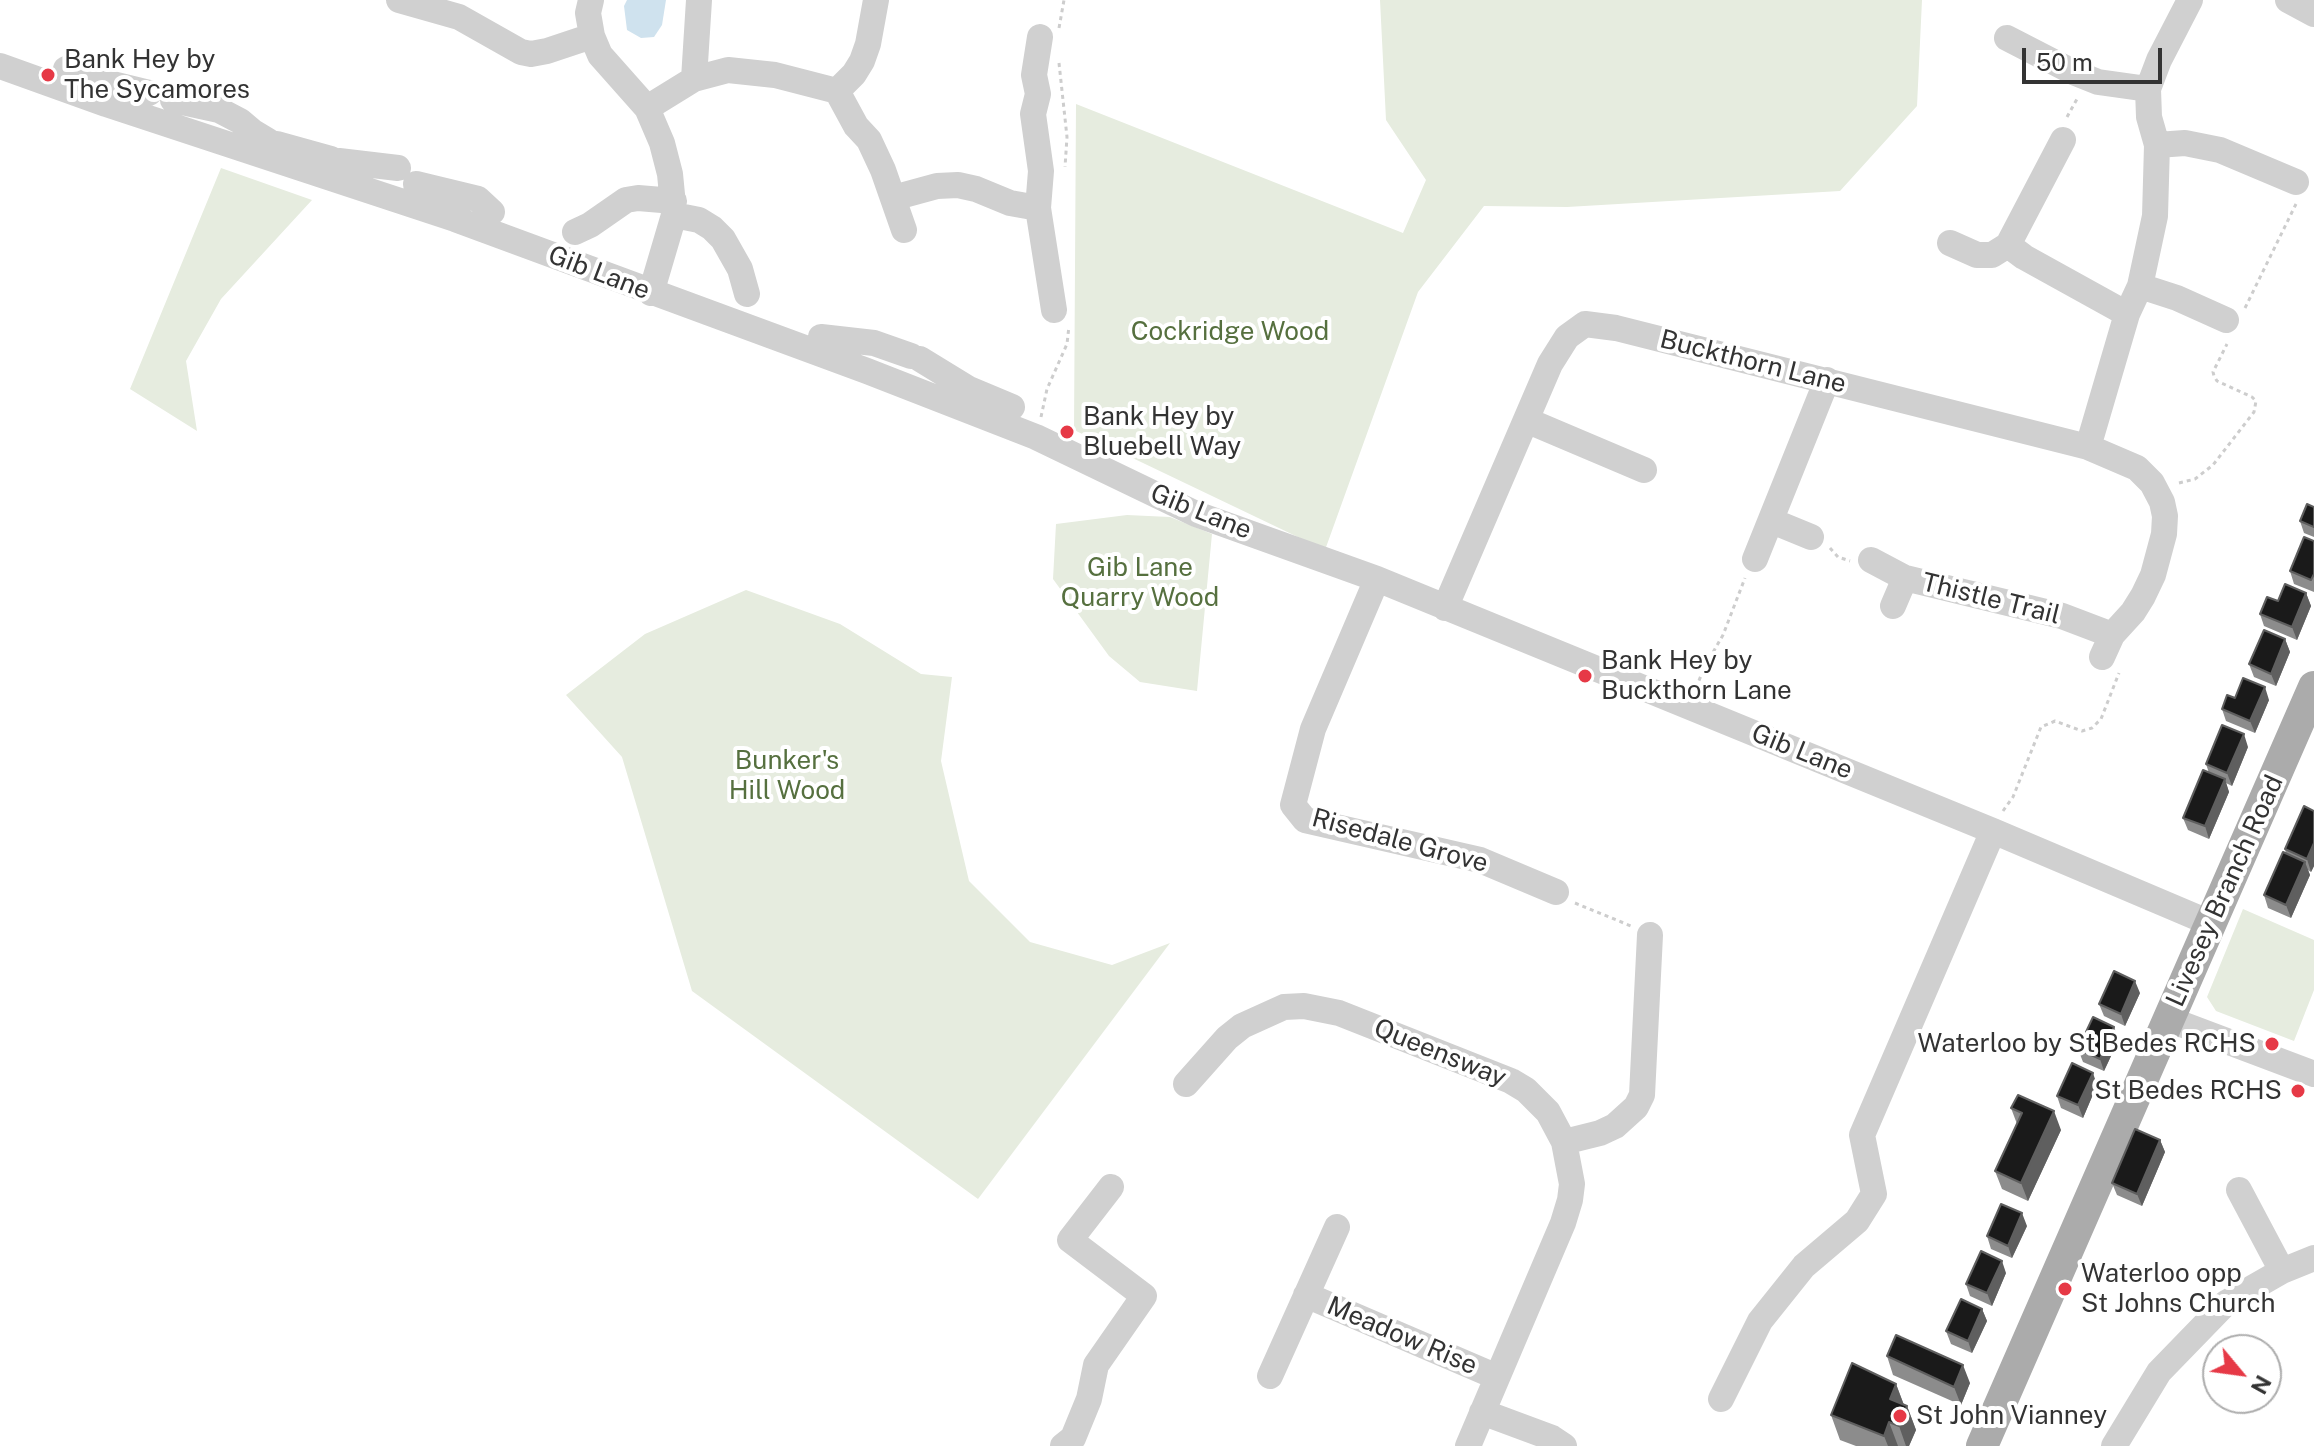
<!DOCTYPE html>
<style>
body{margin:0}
#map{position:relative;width:2314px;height:1446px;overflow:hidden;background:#fff;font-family:"Public Sans",sans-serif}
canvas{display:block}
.north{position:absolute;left:2202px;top:1334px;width:80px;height:80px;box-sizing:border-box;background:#fff;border:2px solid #adadad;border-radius:50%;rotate:119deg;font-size:22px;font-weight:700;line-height:32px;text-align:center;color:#333}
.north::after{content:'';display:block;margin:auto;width:28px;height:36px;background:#e63946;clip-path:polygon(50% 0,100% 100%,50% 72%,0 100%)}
.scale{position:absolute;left:2022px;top:48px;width:140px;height:36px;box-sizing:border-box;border:4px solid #333;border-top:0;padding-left:10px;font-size:24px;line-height:28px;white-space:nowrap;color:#333;-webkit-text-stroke:6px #fff;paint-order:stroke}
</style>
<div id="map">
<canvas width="2314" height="1446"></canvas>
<div class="north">N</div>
<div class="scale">50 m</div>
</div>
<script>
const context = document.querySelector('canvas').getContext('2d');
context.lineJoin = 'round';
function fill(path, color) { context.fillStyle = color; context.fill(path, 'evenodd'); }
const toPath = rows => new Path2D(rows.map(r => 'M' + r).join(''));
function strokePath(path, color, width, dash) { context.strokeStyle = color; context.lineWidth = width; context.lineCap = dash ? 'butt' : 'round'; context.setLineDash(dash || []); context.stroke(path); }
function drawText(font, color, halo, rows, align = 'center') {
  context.font = font + ' "Public Sans",sans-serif'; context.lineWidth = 8; context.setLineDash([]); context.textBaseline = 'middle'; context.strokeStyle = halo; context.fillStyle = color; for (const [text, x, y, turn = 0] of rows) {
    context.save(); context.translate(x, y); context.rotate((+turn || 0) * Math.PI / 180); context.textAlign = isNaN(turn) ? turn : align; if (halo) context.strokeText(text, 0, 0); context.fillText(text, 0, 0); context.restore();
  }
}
fill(toPath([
 [1380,0,1922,0,1917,106,1840,191,1567,207,1484,206,1418,292,1325,550,1074,430,1076,104,1403,233,1426,180,1386,120],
 [221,168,312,200,221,299,186,361,197,431,130,389],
 [1127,515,1170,517,1212,534,1197,691,1140,682,1109,656,1053,579,1056,524],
 [746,590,840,624,921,674,952,677,941,761,969,881,1030,942,1112,965,1170,943,978,1199,692,991,622,757,566,695,645,634],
 [2243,909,2314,940,2314,990,2294,1041,2216,1011,2207,997]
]), '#e6ecdf');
fill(toPath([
 [627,0,666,0,662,25,654,37,641,38,627,30,624,6]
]), '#cfe2ee');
strokePath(toPath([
 [1059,28,1064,0],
 [1059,63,1067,137,1065,167],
 [2067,117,2077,99],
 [2245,308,2296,204],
 [1041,417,1047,389,1067,344,1069,326],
 [2179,483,2195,479,2213,465,2254,412,2256,401,2252,397,2217,381,2214,376,2213,372,2227,344],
 [1830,548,1838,557,1850,561],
 [1696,688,1704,668,1723,635,1745,578],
 [2003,811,2013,797,2041,727,2055,721,2082,731,2092,728,2101,719,2119,673],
 [1575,903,1631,926]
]), '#cdcdcd', 3, [4, 4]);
strokePath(toPath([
 [399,0,459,17,521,52,531,54,547,51,592,36],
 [591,0,588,13,592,36,600,55,647,108,662,143,670,174,674,215,651,293],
 [2288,0,2314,14],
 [1040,37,1034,75,1038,94,1033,114,1041,171,1038,208,1054,310],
 [2007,38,2073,72,2098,82,2148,89],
 [0,66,106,104,455,219,867,371,1036,437,1196,514,1377,579,1993,831,2210,923],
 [66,69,112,84,149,93],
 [694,79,699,0],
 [837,91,854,74,862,61,868,44,876,0],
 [173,100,219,110,240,121,253,132,268,141],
 [647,108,694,79,728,70,775,75,837,91,856,126,869,140,883,170,904,230],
 [277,144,331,159],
 [2157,145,2185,143,2220,150,2296,182],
 [339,161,398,168],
 [416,184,478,199,492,212],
 [893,198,937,186,958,185,976,189,1010,203,1038,208],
 [674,215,699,220,712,228,723,239,740,269,747,294],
 [575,232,590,225,626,200,638,198,674,201],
 [1950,243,1977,255,1992,255,2008,245,2063,140],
 [2008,245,2024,257,2127,314],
 [2140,286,2177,298,2226,320],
 [821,337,874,343,911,356],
 [920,359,969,389,1012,407],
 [1526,420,1644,470],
 [2088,447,2127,314,2140,286,2155,216,2157,145,2149,117,2148,89,2159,60,2190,0],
 [1772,521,1811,537],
 [1755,559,1827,380],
 [1871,560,1905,578,2062,616,2112,635],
 [1377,579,1313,729,1293,805,1305,820,1480,860,1556,892],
 [1893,606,1905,578],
 [1445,608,1550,364,1567,337,1585,324,1616,328,2088,447,2137,468,2152,483,2162,502,2165,516,2164,534,2153,575,2143,596,2133,612,2112,635,2102,657],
 [2168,1019,2314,1074],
 [1186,1084,1227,1038,1242,1026,1284,1007,1304,1006,1339,1013,1511,1081,1526,1090,1548,1112,1564,1142,1572,1184,1570,1200,1563,1223,1468,1446],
 [1564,1142,1600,1133,1615,1126,1636,1107,1642,1095,1650,935],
 [2239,1190,2282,1271],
 [1306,1295,1497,1377],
 [1270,1376,1337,1227],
 [1721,1399,1760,1321,1804,1266,1857,1221,1874,1194,1862,1135,1993,831],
 [1482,1412,1552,1438,1564,1446],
 [1063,1446,1073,1438,1089,1399,1096,1365,1144,1296,1070,1240,1111,1187],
 [2114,1446,2159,1372,2226,1303,2282,1271,2314,1258]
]), '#d0d0d0', 26);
strokePath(toPath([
 [1982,1446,2314,687]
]), '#ababab', 32);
fill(toPath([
 [2314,507,2314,537,2304,533,2300,521],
 [2314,541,2314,592,2294,584,2290,571],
 [2306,593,2311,606,2297,640,2264,626,2260,614,2278,601],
 [2285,639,2290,652,2276,686,2254,677,2249,664],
 [2235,698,2269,700,2255,733,2226,721,2222,709],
 [2248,747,2232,786,2226,783,2229,792,2209,839,2188,830,2183,818,2209,773,2206,764],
 [2314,811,2314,866,2311,872,2308,870,2310,875,2291,918,2268,908,2264,895,2286,854,2285,849],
 [2140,993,2125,1026,2104,1016,2099,1004],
 [2119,1039,2104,1071,2083,1062,2078,1049],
 [2097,1085,2083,1118,2061,1108,2057,1096],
 [2011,1108,2061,1130,2028,1201,2002,1189,1995,1171,2017,1124],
 [2160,1140,2165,1152,2142,1206,2117,1195,2112,1183],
 [2027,1226,2012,1258,1991,1249,1987,1236],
 [2006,1273,1992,1306,1970,1296,1966,1284],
 [1982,1309,1987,1321,1972,1353,1951,1344,1946,1331],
 [1887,1356,1970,1383,1961,1405,1893,1375],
 [1896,1384,1904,1405,1907,1406,1916,1430,1909,1446,1856,1446,1840,1440,1831,1415]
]), '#8c8c8c');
fill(toPath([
 [2306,593,2311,606,2297,640,2292,627],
 [2285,639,2290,652,2276,686,2271,674],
 [2265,687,2269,700,2255,733,2250,721],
 [2244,734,2248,747,2232,786,2227,773],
 [2225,779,2229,792,2209,839,2205,826],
 [2314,843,2314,866,2311,872,2307,859],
 [2305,862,2310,875,2291,918,2286,905],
 [2135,981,2140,993,2125,1026,2121,1014],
 [2114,1027,2119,1039,2104,1071,2100,1059],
 [2093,1073,2097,1085,2083,1118,2078,1105],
 [2054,1111,2061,1130,2028,1201,2021,1183],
 [2160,1140,2165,1152,2142,1206,2137,1194],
 [2022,1213,2027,1226,2012,1258,2008,1246],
 [2002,1261,2006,1273,1992,1306,1987,1293],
 [1982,1309,1987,1321,1972,1353,1968,1341],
 [1963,1365,1970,1383,1961,1405,1954,1387],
 [1896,1384,1905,1408,1890,1399],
 [1907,1406,1916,1430,1909,1446,1906,1446,1899,1426],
 [1889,1422,1898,1446,1888,1446,1884,1436]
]), '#5f5f5f');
const building = toPath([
 [2307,504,2314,507,2314,527,2300,521,2307,504],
 [2304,537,2314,541,2314,574,2311,580,2290,571,2304,537],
 [2285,584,2306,593,2292,627,2260,614,2267,597,2278,601,2285,584],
 [2264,630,2285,639,2271,674,2249,664,2264,630],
 [2243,678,2265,687,2250,721,2222,709,2227,695,2235,698,2243,678],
 [2222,725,2244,734,2227,773,2206,764,2222,725],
 [2203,770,2225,779,2205,826,2183,818,2203,770],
 [2304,806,2314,811,2314,843,2307,859,2285,849,2304,806],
 [2283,852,2305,862,2286,905,2264,895,2283,852],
 [2114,971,2135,981,2121,1014,2099,1004,2114,971],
 [2093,1017,2114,1027,2100,1059,2078,1049,2093,1017],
 [2072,1063,2093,1073,2078,1105,2057,1096,2072,1063],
 [2018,1095,2054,1111,2021,1183,1995,1171,2022,1113,2011,1108,2018,1095],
 [2135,1129,2160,1140,2137,1194,2112,1183,2135,1129],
 [2001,1204,2022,1213,2008,1246,1987,1236,2001,1204],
 [1981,1251,2002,1261,1987,1293,1966,1284,1981,1251],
 [1961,1299,1982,1309,1968,1341,1946,1331,1961,1299],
 [1896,1335,1963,1365,1954,1387,1887,1356,1896,1335],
 [1852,1363,1896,1384,1890,1399,1907,1406,1899,1426,1889,1422,1884,1436,1831,1415,1852,1363]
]);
fill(building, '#1a1a1a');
strokePath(building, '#5f5f5f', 2);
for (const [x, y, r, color] of [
 [48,75,8,"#e63946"],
 [1067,432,8,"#e63946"],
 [1585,676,8,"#e63946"],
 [2272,1044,8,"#e63946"],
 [2298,1091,8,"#e63946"],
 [2065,1289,8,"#e63946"],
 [1900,1416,8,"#e63946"]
]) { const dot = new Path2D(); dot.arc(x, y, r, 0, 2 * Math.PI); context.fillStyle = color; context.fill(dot); strokePath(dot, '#fff', 3); }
drawText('26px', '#333', '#fff', [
 ["Bank Hey by",64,60],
 ["The Sycamores",64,90],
 ["Bank Hey by",1083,417],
 ["Bluebell Way",1083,447],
 ["Bank Hey by",1601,661],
 ["Buckthorn Lane",1601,691],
 ["Waterloo by St Bedes RCHS",2256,1044,"right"],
 ["St Bedes RCHS",2282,1091,"right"],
 ["Waterloo opp",2081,1274],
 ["St Johns Church",2081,1304],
 ["St John Vianney",1916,1416]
], 'left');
drawText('26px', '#333', '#fff', [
 ["Gib Lane",599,273,21],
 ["Buckthorn Lane",1753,362,14],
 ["Gib Lane",1201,512,22],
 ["Thistle Trail",1991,599,14],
 ["Gib Lane",1802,752,22],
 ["Risedale Grove",1400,841,15],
 ["Livesey Branch Road",2225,891,-66],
 ["Queensway",1440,1053,22],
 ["Meadow Rise",1402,1336,23]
]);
drawText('26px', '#56703f', '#fff', [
 ["Cockridge Wood",1230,332],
 ["Gib Lane",1140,568],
 ["Quarry Wood",1140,598],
 ["Bunker's",787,761],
 ["Hill Wood",787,791]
]);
</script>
